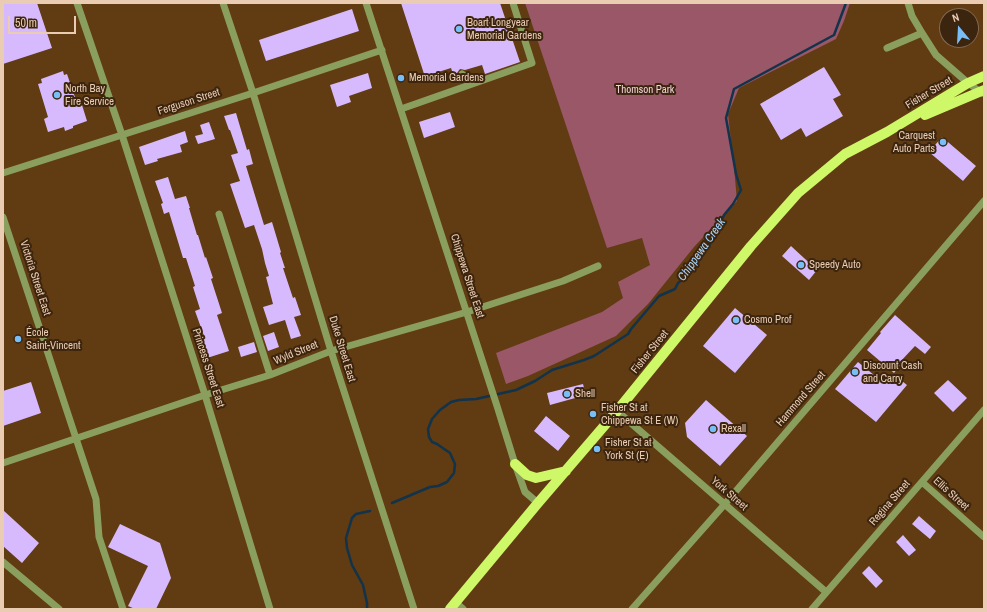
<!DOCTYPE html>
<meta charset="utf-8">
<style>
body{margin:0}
#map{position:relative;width:987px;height:612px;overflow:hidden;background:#613b11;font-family:"Archivo Narrow",sans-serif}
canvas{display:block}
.frame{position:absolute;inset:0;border:4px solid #eaccb2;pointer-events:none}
.north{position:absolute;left:939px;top:8px;width:40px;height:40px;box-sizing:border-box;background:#3c250f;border:1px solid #826850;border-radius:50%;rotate:342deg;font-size:11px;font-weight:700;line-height:16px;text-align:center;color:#eaccb2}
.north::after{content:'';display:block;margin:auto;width:14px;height:18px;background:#78bff7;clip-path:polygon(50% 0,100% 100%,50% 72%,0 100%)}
.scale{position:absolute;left:8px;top:16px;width:68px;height:18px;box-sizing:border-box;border:2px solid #eaccb2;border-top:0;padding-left:5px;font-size:12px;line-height:14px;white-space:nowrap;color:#eaccb2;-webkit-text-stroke:3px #3c250f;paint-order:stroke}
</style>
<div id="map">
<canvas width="987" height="612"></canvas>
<div class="frame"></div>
<div class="north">N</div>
<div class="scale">50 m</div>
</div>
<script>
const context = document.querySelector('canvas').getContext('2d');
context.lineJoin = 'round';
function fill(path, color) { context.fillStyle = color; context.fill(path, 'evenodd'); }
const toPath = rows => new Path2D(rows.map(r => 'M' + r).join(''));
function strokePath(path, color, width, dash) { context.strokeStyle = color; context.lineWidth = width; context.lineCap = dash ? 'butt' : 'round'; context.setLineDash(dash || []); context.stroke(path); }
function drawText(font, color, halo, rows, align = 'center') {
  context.font = font + ' "Archivo Narrow",sans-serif'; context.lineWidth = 4; context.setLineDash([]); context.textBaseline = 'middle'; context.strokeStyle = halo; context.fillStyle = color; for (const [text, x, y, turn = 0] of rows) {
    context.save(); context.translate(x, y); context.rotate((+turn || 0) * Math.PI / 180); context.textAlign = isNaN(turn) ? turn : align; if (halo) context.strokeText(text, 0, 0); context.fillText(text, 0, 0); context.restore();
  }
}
fill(toPath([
 [525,3,850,3,844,21,836,39,739,88,728,114,734,167,737,201,694,247,648,304,616,336,528,376,506,384,496,353,602,312,623,298,618,282,650,265,642,238,607,248]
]), '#995768');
strokePath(toPath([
 [392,503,430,487,438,486,447,482,454,473,455,464,450,453,437,444,432,442,429,437,428,429,432,419,440,410,451,402,459,400,476,399,516,390,535,381,552,370,584,360,594,356,628,334,631,329,659,296,675,289,678,283,688,275,698,262,711,242,724,215,733,204,741,190,736,174,726,118,734,89,834,35,846,3],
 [367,609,367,603,363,585,352,565,347,548,346,538,352,518,356,514,370,511]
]), '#11334c', 2.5);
fill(toPath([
 [3,3,37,3,52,48,3,64],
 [401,3,500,3,520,62,485,74,482,65,465,70,460,69,457,73,453,74,451,68,432,74,433,77,426,80],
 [352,9,359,31,266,61,259,40],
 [824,67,841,95,833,99,843,116,806,137,801,128,781,140,760,104],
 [63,71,64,75,67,74,78,106,82,105,87,121,73,126,73,128,65,131,64,127,48,132,44,119,48,117,38,84,42,83,41,79],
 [368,73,372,88,349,96,351,102,337,107,330,85],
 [450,112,455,127,424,138,419,122],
 [236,113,247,150,249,149,253,164,246,166,264,225,272,222,281,252,280,253,285,268,283,268,293,298,295,297,301,315,294,317,301,336,291,339,285,320,269,325,263,307,273,304,266,277,269,276,265,263,262,249,254,225,245,228,230,184,240,181,231,155,238,153,230,130,229,130,224,116],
 [209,122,215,139,198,144,195,136,203,134,200,125],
 [185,131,188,142,180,145,182,152,157,159,158,161,145,165,139,147],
 [942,137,976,166,963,181,929,152],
 [168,177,175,199,186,196,190,208,189,208,197,235,198,235,205,258,206,257,213,278,211,279,222,313,217,315,229,351,207,358,201,337,204,336,195,311,200,309,193,287,195,286,186,258,183,258,169,212,164,214,161,204,163,203,155,181],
 [791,246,817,270,809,280,782,256],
 [735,308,767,335,735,373,703,346],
 [895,315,931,347,925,354,915,346,900,362,902,363,894,373,867,350,881,333,880,332],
 [274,332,279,347,268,351,263,336],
 [254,342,257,352,241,357,238,347],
 [858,362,885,384,893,374,907,385,876,422,835,389],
 [948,380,967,398,953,412,934,393],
 [31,382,41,413,3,426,3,391],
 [583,384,586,395,550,405,547,393],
 [706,400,747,436,720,466,687,437,685,423],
 [546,416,570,436,558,451,534,431],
 [3,510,39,543,22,563,3,546],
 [919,516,936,531,930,539,912,524],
 [120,524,160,543,171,578,156,609,135,609,128,606,148,566,108,547],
 [903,535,916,550,909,556,896,542],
 [869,566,883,581,876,588,862,573]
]), '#d6bafd');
strokePath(toPath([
 [77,3,122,135,205,395,270,609],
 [223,3,253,93,331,351,414,609],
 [366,3,497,406,515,464,525,492,538,503],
 [908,3,912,16,922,33,936,55,968,83,982,93],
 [887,48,922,33],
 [462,74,474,83],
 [401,109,532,63,513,3],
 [3,173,253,93,382,50],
 [219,214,270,375],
 [3,217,96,499,99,537,123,609],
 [617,411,826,592],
 [3,463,205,395,270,375,331,351,467,312,563,281,598,266],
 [922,482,984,537],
 [3,562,59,609],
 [455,602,463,609],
 [632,609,724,505,984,201],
 [812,609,984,410]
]), '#8a9f5d', 7);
strokePath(toPath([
 [925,115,984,90],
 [515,464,527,475,536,478,566,471],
 [450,609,538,503,617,411,751,246,798,193,845,154,887,132,968,83,984,76]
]), '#cef867', 10);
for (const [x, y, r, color] of [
 [459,29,4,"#78bff7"],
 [401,78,4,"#78bff7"],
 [57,95,4,"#78bff7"],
 [943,142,4,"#78bff7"],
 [801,265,4,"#78bff7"],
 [736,320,4,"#78bff7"],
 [18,339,4,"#78bff7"],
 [855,372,4,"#78bff7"],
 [567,394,4,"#78bff7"],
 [593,414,4,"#78bff7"],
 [713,429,4,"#78bff7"],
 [597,449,4,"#78bff7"]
]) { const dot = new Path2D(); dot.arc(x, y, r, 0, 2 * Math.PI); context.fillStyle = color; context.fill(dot); strokePath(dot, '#3c250f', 1.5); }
drawText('11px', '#eaccb2', '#3c250f', [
 ["Boart Longyear",467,23],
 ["Memorial Gardens",467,36],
 ["Memorial Gardens",409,78],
 ["North Bay",65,89],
 ["Fire Service",65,102],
 ["Carquest",935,136,"right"],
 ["Auto Parts",935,149,"right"],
 ["Speedy Auto",809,265],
 ["Cosmo Prof",744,320],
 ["École",26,333],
 ["Saint-Vincent",26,346],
 ["Discount Cash",863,366],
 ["and Carry",863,379],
 ["Shell",575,394],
 ["Fisher St at",601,408],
 ["Chippewa St E (W)",601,421],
 ["Rexall",721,429],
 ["Fisher St at",605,443],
 ["York St (E)",605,456]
], 'left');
drawText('11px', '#f2d3da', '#3c250f', [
 ["Thomson Park",645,90]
]);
drawText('11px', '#eaccb2', '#3c250f', [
 ["Fisher Street",929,93,-31],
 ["Ferguson Street",189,102,-18],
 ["Chippewa Street East",467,276,72],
 ["Victoria Street East",35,278,72],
 ["Duke Street East",342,349,73],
 ["Fisher Street",650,352,-51],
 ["Wyld Street",296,353,-22],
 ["Princess Street East",208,368,72],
 ["Hammond Street",801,399,-49],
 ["York Street",729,494,41],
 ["Ellis Street",951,494,42],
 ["Regina Street",890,503,-49]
]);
drawText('italic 12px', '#a8d5fb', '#3c250f', [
 ["Chippewa Creek",702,250,-55]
]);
</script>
